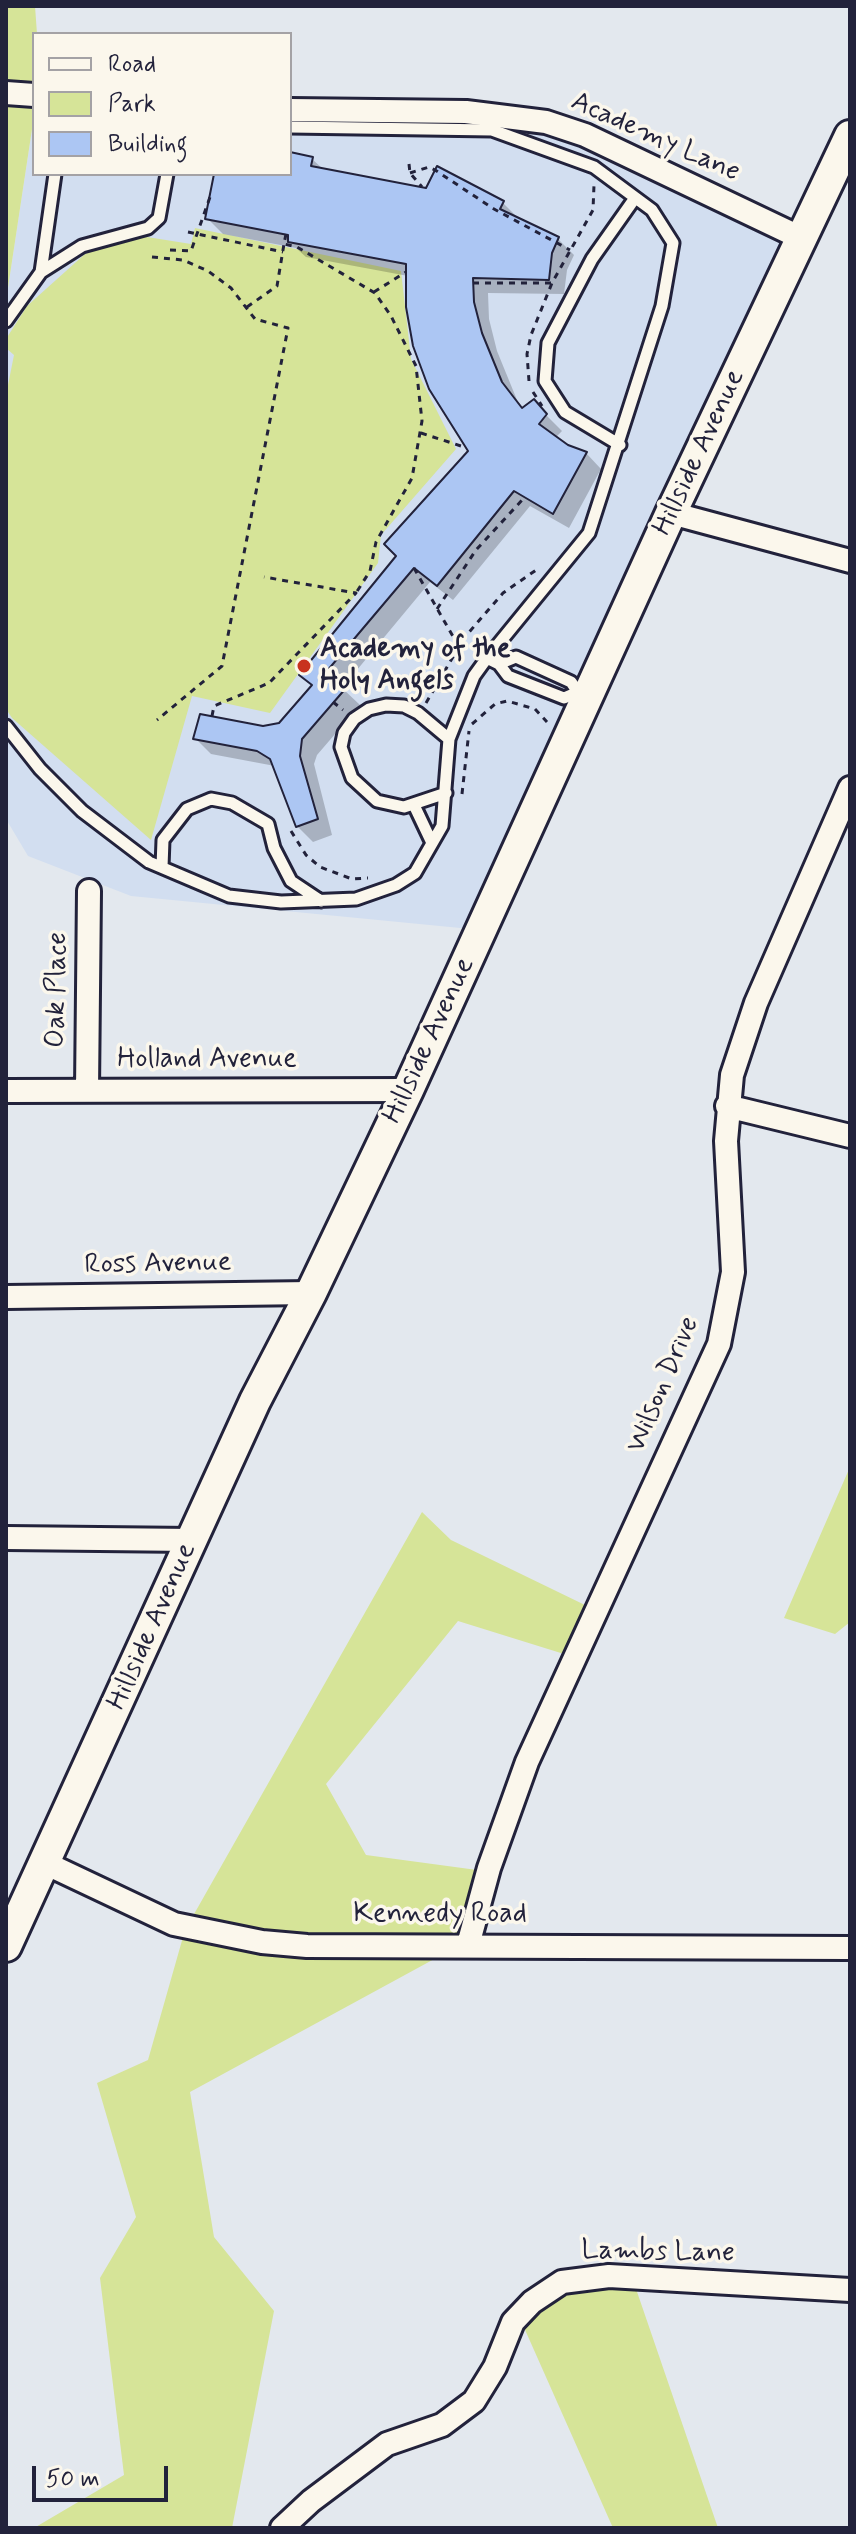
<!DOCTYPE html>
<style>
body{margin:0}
#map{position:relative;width:856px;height:2534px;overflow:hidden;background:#e3e8ee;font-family:Mynerve,sans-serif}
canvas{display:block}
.frame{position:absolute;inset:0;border:8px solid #22223b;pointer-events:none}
.legend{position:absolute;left:32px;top:32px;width:260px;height:144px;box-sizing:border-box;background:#fbf7ec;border:2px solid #a4a2a5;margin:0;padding:10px 14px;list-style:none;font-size:24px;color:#22223b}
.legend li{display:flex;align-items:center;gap:16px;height:40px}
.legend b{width:40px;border:2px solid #a4a2a5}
.scale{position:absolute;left:32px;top:2466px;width:136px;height:36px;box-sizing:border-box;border:4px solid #22223b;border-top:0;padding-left:10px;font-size:24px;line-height:28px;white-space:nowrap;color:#22223b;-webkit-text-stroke:6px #fbf7ec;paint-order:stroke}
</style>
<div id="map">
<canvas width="856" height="2534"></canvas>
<div class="frame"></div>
<ul class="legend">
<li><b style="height:10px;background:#fbf7ec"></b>Road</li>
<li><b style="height:22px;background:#d6e498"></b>Park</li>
<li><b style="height:22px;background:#acc6f3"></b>Building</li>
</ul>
<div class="scale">50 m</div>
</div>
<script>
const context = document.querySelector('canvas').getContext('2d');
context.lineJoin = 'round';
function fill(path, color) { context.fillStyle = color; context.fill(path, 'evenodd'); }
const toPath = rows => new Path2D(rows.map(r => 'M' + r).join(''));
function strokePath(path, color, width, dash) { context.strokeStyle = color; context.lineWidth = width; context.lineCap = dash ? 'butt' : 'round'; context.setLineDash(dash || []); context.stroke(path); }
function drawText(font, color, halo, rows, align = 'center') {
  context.font = font + ' Mynerve,sans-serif'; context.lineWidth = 7; context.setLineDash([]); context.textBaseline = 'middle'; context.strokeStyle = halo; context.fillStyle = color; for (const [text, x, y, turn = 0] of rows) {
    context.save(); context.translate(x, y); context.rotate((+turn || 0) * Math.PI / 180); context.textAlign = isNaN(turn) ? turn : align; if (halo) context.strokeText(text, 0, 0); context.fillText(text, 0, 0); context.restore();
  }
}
fill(toPath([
 [290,110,546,122,799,237,481,930,131,896,28,856,6,819,6,301,34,116,34,174,290,174]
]), '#d2def0');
fill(toPath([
 [6,6,35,6,37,34,34,34,34,116,6,301],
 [195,228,401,271,411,359,456,449,381,535,378,563,270,713,192,696,151,840,12,718,6,709,6,395,14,355,6,348,6,339,27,306,85,254,111,243,147,237,191,244],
 [850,1467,850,1622,835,1634,784,1618],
 [422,1512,451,1540,587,1606,564,1654,458,1621,326,1784,366,1855,477,1870,460,1945,190,2092,214,2237,274,2311,232,2528,34,2528,124,2475,100,2278,136,2217,97,2083,148,2060,185,1930],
 [565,2279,634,2283,718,2528,613,2528,518,2314]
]), '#d6e498');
fill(toPath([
 [290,154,312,159,324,170,427,190,438,168,503,203,519,219,558,239,574,255,567,270,564,294,488,293,489,319,497,351,517,400,524,409,533,402,562,431,555,438,586,453,601,469,569,528,530,506,453,600,430,582,342,688,360,705,317,755,314,764,332,835,313,842,297,826,275,766,211,754,195,738,280,724,313,686,302,675,398,556,470,451,408,276,306,257,296,248,223,234,207,218,216,174,290,174]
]), '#0003');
const building = toPath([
 [290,152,313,157,311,166,426,188,437,166,504,201,500,209,559,237,552,253,549,280,473,278,474,302,482,333,502,382,522,408,534,399,547,414,539,424,568,445,587,452,553,514,514,491,437,586,414,568,327,671,346,688,302,739,300,756,318,819,296,827,270,759,257,751,193,739,200,714,263,726,279,723,312,685,299,675,396,556,384,544,468,451,429,389,413,346,406,307,406,264,288,242,288,235,205,219,214,174,290,174,290,152]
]);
fill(building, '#acc6f3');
strokePath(building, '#22223b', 2);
const service = toPath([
 [290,127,492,130,594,167,652,210,673,243,662,306,589,533,487,658],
 [41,272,55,174],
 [6,321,41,272,82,246,148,228,159,218,167,174],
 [620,445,565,412,545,381,548,343,592,259,635,198],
 [6,726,40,769,82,811,149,862,229,896,281,902,356,899,396,885,415,873,442,826,449,739,474,676,487,658,499,664,508,676,564,698,578,692,571,682,516,657,499,664],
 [446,793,404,807,377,801,352,778,341,747,344,733,354,719,369,709,386,705,404,706,418,713,449,739],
 [414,805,432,843],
 [162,867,163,840,187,809,211,799,232,803,268,824,274,848,291,881,321,901]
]);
const minor = toPath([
 [6,93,34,95],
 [290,110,466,112,546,122,585,135,799,237,793,252],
 [671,513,850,561],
 [87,1090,89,891],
 [6,1091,408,1090],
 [727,1106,850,1136],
 [6,1297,311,1293],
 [6,1538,192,1540],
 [45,1863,174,1924,262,1942,307,1946,850,1948],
 [468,1945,489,1868,527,1762,719,1344,733,1272,726,1141,732,1075,756,1003,850,788],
 [282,2528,311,2501,387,2444,442,2425,474,2401,495,2367,513,2322,532,2302,562,2282,609,2276,850,2290]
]);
const secondary = toPath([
 [6,1946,255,1401,311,1293,408,1090,671,513,850,136]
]);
strokePath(service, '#22223b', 17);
strokePath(minor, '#22223b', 28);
strokePath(secondary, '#22223b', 36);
strokePath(toPath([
 [409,164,410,173,422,187],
 [410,173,429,167,435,170,494,209,570,250],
 [188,232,283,252],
 [286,234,284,244,297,247,375,293,391,316,416,366,422,421,412,478,376,542,370,571,356,593],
 [170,250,191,251,210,197],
 [152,257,183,260,208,271,231,288,255,319,288,328,222,666,157,720],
 [473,283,552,283],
 [374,292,406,272],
 [247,307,277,286,284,244],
 [529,381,527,354,531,335,552,283,593,210,594,185],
 [533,392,542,406],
 [421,433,464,447],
 [414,568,459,647],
 [437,609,476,550,524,498],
 [333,702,343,710],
 [426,703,464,638,503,593,539,568],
 [212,716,214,706,269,683,356,593,264,577],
 [472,724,495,704,507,701,535,709,547,722],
 [462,794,469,731],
 [291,831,306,855,320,867,352,879,368,878]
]), '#22223b', 3, [6, 6]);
strokePath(service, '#fbf7ec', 11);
strokePath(minor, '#fbf7ec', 22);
strokePath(secondary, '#fbf7ec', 30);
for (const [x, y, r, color] of [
 [304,666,8,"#c8321e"]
]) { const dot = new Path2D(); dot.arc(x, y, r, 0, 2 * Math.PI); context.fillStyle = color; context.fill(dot); strokePath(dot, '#fbf7ec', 3); }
drawText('28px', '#22223b', '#fbf7ec', [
 ["Academy Lane",655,138,24],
 ["Hillside Avenue",700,453,-65],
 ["Oak Place",58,990,-89],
 ["Hillside Avenue",430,1041,-65],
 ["Holland Avenue",207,1060],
 ["Ross Avenue",158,1265,-1],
 ["Wilson Drive",664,1385,-67],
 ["Hillside Avenue",153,1627,-66],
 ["Kennedy Road",440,1915],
 ["Lambs Lane",658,2253,1]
]);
drawText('bold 28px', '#22223b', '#fbf7ec', [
 ["Academy of the",320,650],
 ["Holy Angels",320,682]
], 'left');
</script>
